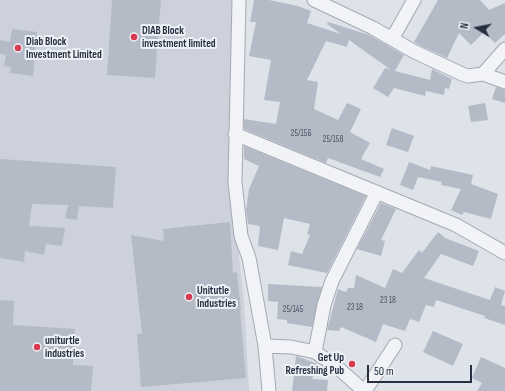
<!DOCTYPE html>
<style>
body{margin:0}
#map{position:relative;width:505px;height:391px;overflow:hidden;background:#dee2e9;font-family:"Sofia Sans Condensed",sans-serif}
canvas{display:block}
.north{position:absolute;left:457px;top:8px;width:40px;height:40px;-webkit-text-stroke:3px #eef1f6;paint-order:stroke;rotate:280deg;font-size:11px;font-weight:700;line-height:16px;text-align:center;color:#263041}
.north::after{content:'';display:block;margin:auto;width:14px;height:18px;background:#263041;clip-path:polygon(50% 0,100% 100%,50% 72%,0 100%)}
.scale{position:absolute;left:367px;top:365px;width:105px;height:18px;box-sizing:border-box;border:2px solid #263041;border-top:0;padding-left:5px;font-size:12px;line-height:14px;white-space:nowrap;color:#263041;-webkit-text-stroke:3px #eef1f6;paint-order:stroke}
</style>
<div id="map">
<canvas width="505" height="391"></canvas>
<div class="north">N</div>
<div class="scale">50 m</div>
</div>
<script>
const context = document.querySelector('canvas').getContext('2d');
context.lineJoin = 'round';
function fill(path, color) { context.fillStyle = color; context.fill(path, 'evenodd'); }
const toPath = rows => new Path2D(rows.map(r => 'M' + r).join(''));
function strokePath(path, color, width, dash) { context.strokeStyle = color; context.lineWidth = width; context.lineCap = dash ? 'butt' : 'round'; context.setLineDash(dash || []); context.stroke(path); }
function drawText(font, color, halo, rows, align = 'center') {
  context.font = font + ' "Sofia Sans Condensed",sans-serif'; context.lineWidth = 4; context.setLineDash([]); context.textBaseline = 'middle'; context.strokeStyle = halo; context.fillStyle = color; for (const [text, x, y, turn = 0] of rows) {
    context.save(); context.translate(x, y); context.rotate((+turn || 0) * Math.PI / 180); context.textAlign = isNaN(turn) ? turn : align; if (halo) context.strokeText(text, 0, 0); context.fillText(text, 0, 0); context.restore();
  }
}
fill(toPath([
 [0,0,235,0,230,177,244,301,249,391,0,391]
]), '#ccd1db');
fill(toPath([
 [112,0,161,0,155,78,107,75],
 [254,0,269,0,298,6,311,11,307,23,341,34,327,24,328,22,369,35,404,55,395,71,430,80,432,69,452,79,449,89,445,88,444,95,426,91,425,96,394,88,388,97,373,88,385,68,391,70,349,40,347,47,326,41,307,80,318,82,314,109,338,120,347,103,361,109,350,132,370,143,361,159,384,169,380,177,328,158,326,163,244,129,244,119,276,124,280,102,264,100,271,60,249,56,256,22,250,22],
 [438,0,480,0,489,10,505,3,505,34,495,43,484,32,471,45,459,33,447,58,417,44,414,42],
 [12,29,37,32,33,76,10,73,11,67,4,66,6,55,0,54,0,40,10,42],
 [496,87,505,90,505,103,492,99],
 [485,103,488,120,471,122,468,106],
 [392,128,414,136,408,152,386,145],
 [244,146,366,196,327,273,288,265,291,251,302,254,310,235,307,234,310,224,284,218,278,250,258,246,260,226,248,224,246,210,249,189,259,166,244,159],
 [0,159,116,167,113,208,79,206,77,220,65,218,68,205,32,204,29,226,65,228,62,246,46,244,44,255,25,251,24,262,0,258],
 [409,162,430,170,431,166,473,175,471,184,498,194,491,219,464,212,462,215,451,210,461,189,441,185,442,182,418,177,413,190,400,185],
 [381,203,396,209,381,240,385,241,381,256,357,249],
 [230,222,233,273,237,272,241,310,240,310,246,378,141,387,137,334,142,334,131,235,164,241,163,229],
 [438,232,445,238,479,251,473,266,441,254,424,278,490,300,495,287,505,291,501,305,505,306,505,325,484,318,485,316,436,300,434,307,426,305,419,322,410,319,405,331,383,324,376,342,341,327,339,331,327,330,338,289,346,292,348,288,354,288,356,275,385,288,393,269,402,273,419,250,422,253],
 [268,284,322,287,312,327,287,323,287,320,277,319,278,302,268,301],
 [0,300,14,301,13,325,75,329,73,365,93,366,91,391,0,391],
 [433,331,463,344,453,366,423,352],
 [296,356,318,364,312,379,328,380,327,391,292,391],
 [481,357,505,368,505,391,477,391,482,383,472,378]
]), '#b5bbc6');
const minor = toPath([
 [239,0,235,182,241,236,249,258,265,346,269,391],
 [314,0,373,28,413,51,462,74,468,76,483,74,505,82],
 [392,39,414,0],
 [483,74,505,49],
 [235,134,456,225,505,253],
 [265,346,291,347,315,352,337,367,364,391],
 [315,352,324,305,332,281,377,192],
 [365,391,395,345]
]);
strokePath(minor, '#a3a9b3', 15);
strokePath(minor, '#f1f3f7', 13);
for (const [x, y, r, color] of [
 [134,37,4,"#d73a51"],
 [18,48,4,"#d73a51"],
 [189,297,4,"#d73a51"],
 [37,347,4,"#d73a51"],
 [352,364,4,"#d73a51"]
]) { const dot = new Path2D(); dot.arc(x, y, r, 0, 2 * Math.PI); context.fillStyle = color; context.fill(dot); strokePath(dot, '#eef1f6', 1.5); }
drawText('9px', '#4a5362', null, [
 ["25/156",301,134],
 ["25/158",333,140],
 ["23 18",388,301],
 ["23 18",355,308],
 ["25/145",293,310]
]);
drawText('bold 11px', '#263041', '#eef1f6', [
 ["DIAB Block",142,31],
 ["investment limited",142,44],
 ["Diab Block",26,42],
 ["Investment Limited",26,55],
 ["Unitutle",197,291],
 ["Industries",197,304],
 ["uniturtle",45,341],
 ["industries",45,354],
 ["Get Up",344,358,"right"],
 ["Refreshing Pub",344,371,"right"]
], 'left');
</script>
